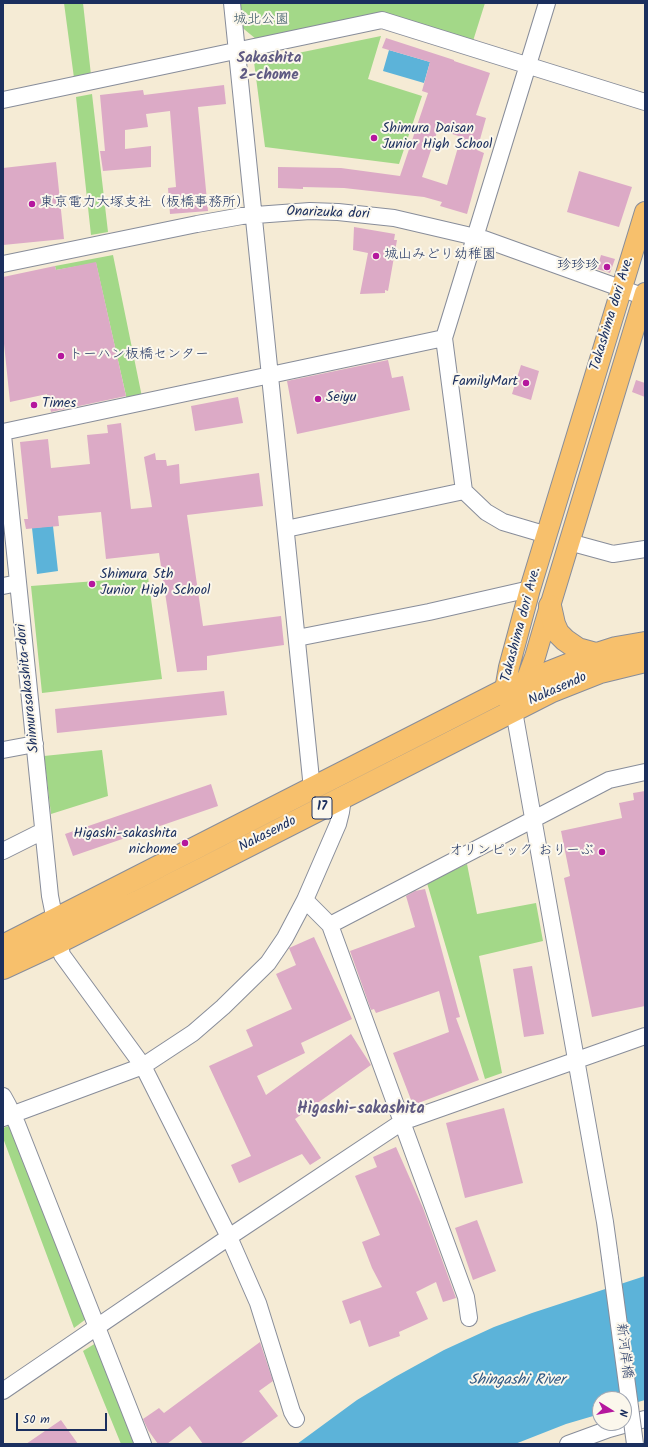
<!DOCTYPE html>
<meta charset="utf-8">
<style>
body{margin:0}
#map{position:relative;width:648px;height:1447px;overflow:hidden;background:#f5ebd5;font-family:Kalam,sans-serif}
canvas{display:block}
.frame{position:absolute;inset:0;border:4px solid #1b2f5e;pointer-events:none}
.north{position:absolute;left:592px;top:1391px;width:40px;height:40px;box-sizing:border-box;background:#fbf7ec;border:1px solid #a1a7b3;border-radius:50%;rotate:101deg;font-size:11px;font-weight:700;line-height:16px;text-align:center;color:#1b2f5e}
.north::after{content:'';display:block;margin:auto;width:14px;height:18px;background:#b5179e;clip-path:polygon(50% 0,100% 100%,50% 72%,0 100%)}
.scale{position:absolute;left:16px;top:1413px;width:91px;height:18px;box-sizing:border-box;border:2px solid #1b2f5e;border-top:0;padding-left:5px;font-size:12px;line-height:14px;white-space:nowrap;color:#1b2f5e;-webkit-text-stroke:3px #fbf7ec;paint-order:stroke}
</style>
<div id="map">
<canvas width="648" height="1447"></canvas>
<div class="frame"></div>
<div class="north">N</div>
<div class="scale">50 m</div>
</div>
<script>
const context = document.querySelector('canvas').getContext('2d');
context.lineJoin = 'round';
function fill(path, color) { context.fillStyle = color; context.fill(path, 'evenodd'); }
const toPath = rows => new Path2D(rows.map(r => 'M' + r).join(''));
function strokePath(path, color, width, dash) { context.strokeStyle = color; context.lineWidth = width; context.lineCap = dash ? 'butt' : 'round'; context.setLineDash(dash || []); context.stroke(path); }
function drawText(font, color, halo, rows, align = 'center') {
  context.font = font + ' Kalam,"Klee One",sans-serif'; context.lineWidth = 4; context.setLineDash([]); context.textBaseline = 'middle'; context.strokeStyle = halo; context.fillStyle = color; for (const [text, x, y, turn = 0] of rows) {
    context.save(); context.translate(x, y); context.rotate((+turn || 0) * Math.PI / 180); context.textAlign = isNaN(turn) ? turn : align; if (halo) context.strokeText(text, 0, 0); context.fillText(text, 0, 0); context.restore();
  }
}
fill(toPath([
 [64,3,83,3,91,75,74,78],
 [237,3,485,3,473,41,384,13,256,39,239,25],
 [381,36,368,79,422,96,399,164,265,147,254,62],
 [92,94,108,232,91,235,76,97],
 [113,255,142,397,127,400,96,263,56,270,55,266],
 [148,577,162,679,42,693,31,586],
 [102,750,108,796,51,814,44,756],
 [467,864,477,914,536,903,543,941,479,956,502,1073,485,1079,427,883],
 [11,1125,86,1319,74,1328,3,1138,3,1128],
 [96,1343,137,1444,121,1444,83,1351]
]), '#a3d888');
fill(toPath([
 [389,50,430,62,424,83,383,71],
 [53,526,58,571,37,574,32,528],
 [645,1276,645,1400,624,1406,624,1399,600,1399,600,1414,566,1424,515,1444,297,1444,357,1400,395,1377,444,1350,494,1327,532,1313]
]), '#5cb3d9');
fill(toPath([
 [386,38,454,60,454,61,490,73,476,115,486,118,477,150,484,153,467,214,440,206,442,202,424,197,344,188,303,187,303,189,278,188,278,167,341,168,400,176,428,93,422,91,430,62,382,48],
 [438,129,461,137,447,185,422,177],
 [224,85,226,104,198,107,208,211,170,214,168,188,176,187,170,111,146,114,148,127,125,130,125,149,151,146,151,167,103,171,100,151,105,151,100,95,143,90,144,95],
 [56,162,64,239,3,245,3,168],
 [579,171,632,187,619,227,567,212],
 [354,227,395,234,394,240,397,240,388,291,385,290,385,293,360,294,368,253,353,250],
 [601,255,615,259,610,273,597,269],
 [96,262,126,396,51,412,47,394,10,402,3,334,3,277,55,266,56,270],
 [388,360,392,378,403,376,410,410,297,434,287,381],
 [521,365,539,371,531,400,512,394],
 [636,380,645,383,645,397,632,392],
 [238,397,243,423,195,431,191,406],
 [121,423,131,509,152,507,144,457,155,453,156,460,166,460,167,466,179,464,180,484,259,473,263,506,187,515,203,626,281,616,284,645,207,656,207,670,177,672,159,553,106,559,101,512,58,516,59,526,26,529,24,519,28,519,20,442,48,439,51,468,90,464,87,435,108,433,107,425],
 [224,691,227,715,57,733,55,709],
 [211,784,218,806,73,856,65,834],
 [645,791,645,1006,592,1017,564,878,570,876,561,831,622,818,619,803,634,800,633,793],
 [425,889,460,1017,456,1018,479,1080,413,1105,393,1053,449,1032,439,991,376,1013,374,1009,371,1010,350,951,415,927,406,896,415,891],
 [314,937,352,1019,301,1043,305,1053,257,1076,266,1095,351,1034,371,1065,295,1119,321,1158,310,1165,302,1154,239,1183,231,1165,251,1156,209,1066,253,1046,246,1030,292,1009,276,974,296,965,289,948],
 [532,966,544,1034,524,1037,513,969],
 [504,1108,523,1183,465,1198,446,1123],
 [396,1147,423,1208,456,1298,443,1302,436,1282,416,1292,428,1319,399,1332,400,1336,369,1347,360,1320,350,1324,342,1301,382,1287,372,1268,362,1242,380,1235,355,1176,377,1167,373,1157],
 [477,1220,496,1271,473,1280,455,1228],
 [260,1342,273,1381,259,1391,278,1416,240,1444,203,1444,190,1426,167,1444,158,1444,148,1430,143,1419,159,1408,164,1413],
 [61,1420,78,1444,26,1444]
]), '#dcaac6');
const minor = toPath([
 [232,3,312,789],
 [3,100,382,20,645,102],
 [3,264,197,224,242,216,310,211,338,212,394,218,484,239,645,297],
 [3,432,444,338],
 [3,435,50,896,62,955,143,1066,229,1237,258,1303,292,1412,296,1419],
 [286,529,464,491],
 [547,535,503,522,486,512,464,491,444,338,547,3],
 [569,542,613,554,645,549],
 [3,586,18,583],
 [297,638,429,612,530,589],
 [514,711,605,1222,610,1258],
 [3,750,35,744],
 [3,851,43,831],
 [305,900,330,925,466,1297,469,1318],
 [330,925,609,780,645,772],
 [3,1096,8,1105,17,1124,143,1444],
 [3,1118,143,1066,193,1033,223,1007,268,963,285,938,305,900,338,824,341,812,343,798],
 [3,1391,229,1237,402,1122,645,1036],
 [568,1444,609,1429,645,1419]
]);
const major = toPath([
 [522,692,535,657,550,606,645,293],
 [510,703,505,690,509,667,530,589,645,212]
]);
const highway = toPath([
 [550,606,554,624,558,633,565,640,578,649,596,654],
 [3,946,505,690,588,657,616,648,645,643],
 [3,968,59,942,552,691,600,672,645,661]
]);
strokePath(minor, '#888d9a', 18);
strokePath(major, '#888d9a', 22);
strokePath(highway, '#888d9a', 24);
strokePath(minor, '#fff', 16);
strokePath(major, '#f7c06c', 20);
strokePath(highway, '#f7c06c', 22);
const minorBridge = toPath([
 [610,1258,635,1444]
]);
strokePath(minorBridge, '#888d9a', 18, []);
strokePath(minorBridge, '#fff', 16);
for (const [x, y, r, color] of [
 [374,138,4,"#b5179e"],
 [32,204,4,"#b5179e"],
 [376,256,4,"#b5179e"],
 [607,267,4,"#b5179e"],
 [61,356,4,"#b5179e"],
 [526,383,4,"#b5179e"],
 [318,399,4,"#b5179e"],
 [34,405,4,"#b5179e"],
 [92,584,4,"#b5179e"],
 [185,843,4,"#b5179e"],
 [602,852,4,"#b5179e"]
]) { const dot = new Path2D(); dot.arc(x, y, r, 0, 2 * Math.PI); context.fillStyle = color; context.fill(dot); strokePath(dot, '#fbf7ec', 1.5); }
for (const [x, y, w] of [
 [322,808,20]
]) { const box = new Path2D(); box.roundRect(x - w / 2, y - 11, w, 22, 3); context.fillStyle = '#fbf7ec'; context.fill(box); strokePath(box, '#1b2f5e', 1); }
drawText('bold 13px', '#1b2f5e', null, [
 ["17",322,808]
]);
drawText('14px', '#3d5968', '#fbf7ec', [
 ["城北公園",261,21]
]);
drawText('14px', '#1b2f5e', '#fbf7ec', [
 ["Shimura Daisan",382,130],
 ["Junior High School",382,146],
 ["東京電力大塚支社（板橋事務所）",40,204],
 ["城山みどり幼稚園",384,256],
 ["珍珍珍",599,267,"right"],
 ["トーハン板橋センター",69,356],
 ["FamilyMart",518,383,"right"],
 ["Seiyu",326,399],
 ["Times",42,405],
 ["Shimura 5th",100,576],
 ["Junior High School",100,592],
 ["Higashi-sakashita",177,835,"right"],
 ["nichome",177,851,"right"],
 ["オリンピック おりーぶ",594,852,"right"]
], 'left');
drawText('14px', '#1b2f5e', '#fbf7ec', [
 ["Onarizuka dori",328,214,2],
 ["Takashima dori Ave.",613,314,-73],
 ["Takashima dori Ave.",522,625,-75],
 ["Shimurasakashita-dori",29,688,-96],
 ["Nakasendo",558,690,-24],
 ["Nakasendo",268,835,-27],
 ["新河岸橋",623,1351,83]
]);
drawText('bold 15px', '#5f5a82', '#fbf7ec', [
 ["Sakashita",269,59],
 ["2-chome",269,76]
]);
drawText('italic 15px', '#2e5783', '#fbf7ec', [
 ["Shingashi River",517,1381]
]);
drawText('bold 16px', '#5f5a82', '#fbf7ec', [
 ["Higashi-sakashita",361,1110]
]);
</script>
